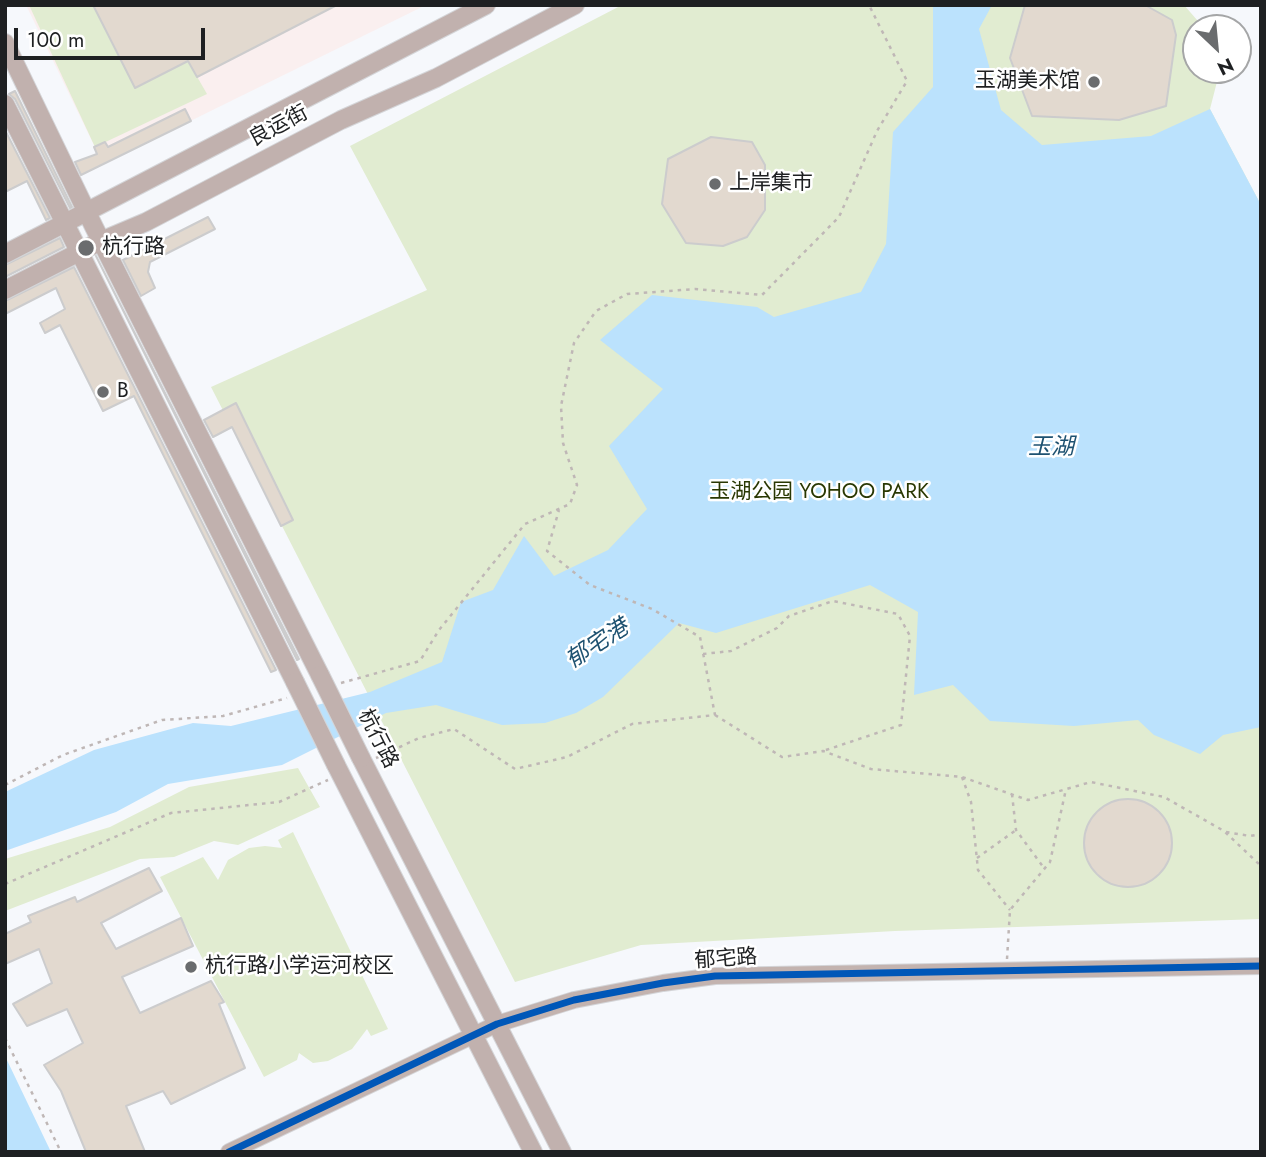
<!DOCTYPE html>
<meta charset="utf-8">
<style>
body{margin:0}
#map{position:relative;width:1266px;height:1157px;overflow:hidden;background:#f6f8fc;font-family:Jost,sans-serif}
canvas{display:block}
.frame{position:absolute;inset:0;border:7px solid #1e2022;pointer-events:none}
.north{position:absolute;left:1182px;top:14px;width:70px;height:70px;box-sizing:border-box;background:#fff;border:2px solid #a5a6a7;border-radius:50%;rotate:154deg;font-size:19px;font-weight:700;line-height:28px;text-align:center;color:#1e2022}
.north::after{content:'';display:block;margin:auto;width:24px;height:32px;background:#6a6c6e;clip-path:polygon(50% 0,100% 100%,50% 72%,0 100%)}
.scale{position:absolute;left:14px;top:28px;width:191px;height:32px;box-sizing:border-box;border:4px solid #1e2022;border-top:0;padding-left:9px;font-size:21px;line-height:24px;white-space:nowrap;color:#1e2022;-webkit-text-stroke:5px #fff;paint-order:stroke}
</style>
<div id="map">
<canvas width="1266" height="1157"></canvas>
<div class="frame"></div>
<div class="north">N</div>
<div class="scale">100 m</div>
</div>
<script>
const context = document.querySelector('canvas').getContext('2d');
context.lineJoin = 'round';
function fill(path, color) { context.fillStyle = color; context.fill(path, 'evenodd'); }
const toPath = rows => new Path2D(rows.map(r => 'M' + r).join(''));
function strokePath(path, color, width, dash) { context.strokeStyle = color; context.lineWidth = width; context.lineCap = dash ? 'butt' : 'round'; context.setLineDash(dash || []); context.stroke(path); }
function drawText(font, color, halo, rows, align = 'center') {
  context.font = font + ' Jost,"Noto Sans SC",sans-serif'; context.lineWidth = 5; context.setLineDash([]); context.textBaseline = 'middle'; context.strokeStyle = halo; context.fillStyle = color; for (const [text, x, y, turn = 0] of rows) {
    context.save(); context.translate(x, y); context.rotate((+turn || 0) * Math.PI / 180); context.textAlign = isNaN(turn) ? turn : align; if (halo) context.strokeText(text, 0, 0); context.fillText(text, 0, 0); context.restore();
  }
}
fill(toPath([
 [26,5,426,5,103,164]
]), '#faefef');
fill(toPath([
 [29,5,93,5,188,61,207,94,95,147],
 [622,5,1184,5,1204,28,1196,28,1196,70,1220,70,1210,109,1261,205,1261,919,895,931,641,945,515,982,211,387,427,290,350,146],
 [298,768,320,807,238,845,214,841,174,857,140,859,5,911,5,859,110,827,189,787],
 [293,832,388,1029,371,1036,367,1029,352,1049,328,1061,313,1063,299,1053,297,1060,264,1077,160,877,203,857,218,880,228,860,249,848,265,846,282,848,278,840]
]), '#e1ecd1');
fill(toPath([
 [933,5,992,5,979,29,1001,110,1042,145,1151,136,1210,109,1261,205,1261,727,1223,735,1200,754,1154,735,1138,720,1074,726,990,721,953,685,914,695,918,612,870,585,716,633,679,623,603,697,576,713,545,723,502,725,436,705,386,713,282,765,168,784,116,812,5,851,5,792,94,750,193,723,231,726,370,692,442,662,461,602,493,590,524,536,554,576,608,550,647,509,609,446,663,389,600,340,652,295,757,307,774,317,861,292,886,244,893,132,933,87],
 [5,1056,51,1152,5,1152]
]), '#bbe2fd');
const building = toPath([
 [93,5,337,5,197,77,188,61,135,88,93,5],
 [1025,5,1145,5,1172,20,1176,35,1166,106,1119,120,1032,116,1010,58,1025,5],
 [15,91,72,207,70,208,15,99,9,94,15,91],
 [185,109,191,121,81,175,75,162,97,154,94,147,105,142,108,147,185,109],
 [5,130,50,218,46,220,27,181,5,192,5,130],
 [711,137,752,142,765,165,765,210,747,237,723,246,686,243,662,204,668,159,711,137],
 [208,217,215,229,150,262,148,272,155,288,141,296,123,260,208,217],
 [60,238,64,247,5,277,5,265,60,238],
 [96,256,299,659,297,660,96,256],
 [74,267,276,670,271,672,134,396,103,411,60,325,45,333,40,323,65,309,56,288,5,314,5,301,74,267],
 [236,403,293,520,281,526,232,427,213,437,204,420,236,403],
 '1084 843a44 44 0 1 1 88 0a44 44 0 1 1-88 0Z',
 [149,868,162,891,101,923,116,949,181,918,193,946,122,977,140,1013,211,981,224,1002,219,1004,245,1068,171,1104,163,1091,126,1106,145,1152,86,1152,61,1091,44,1065,83,1043,67,1009,27,1026,13,1004,52,983,39,949,5,964,5,934,31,922,28,916,75,897,77,902,149,868]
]);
fill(building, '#e2d9cf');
strokePath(building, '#cccccd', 2);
const tertiary = toPath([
 [229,1152,497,1024,574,1000,663,983,715,976,1261,966]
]);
const secondary = toPath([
 [5,43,94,227,320,675],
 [5,104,295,682],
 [5,254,486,5],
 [5,290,101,241,146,222,341,120,436,78,575,5],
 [361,758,562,1152],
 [336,765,533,1152]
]);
strokePath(tertiary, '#d4d5d8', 18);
strokePath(secondary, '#d4d5d8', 20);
strokePath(toPath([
 [703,654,731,651,777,628,789,616,833,601,898,614,910,636,901,725,823,751],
 [341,683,420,661,439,630,525,524,570,504,577,485,563,443,561,406,574,343,596,311,627,294,695,289,762,295,839,217,877,131,907,81,869,5],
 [715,715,782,757,823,751,871,769,962,777,1028,800,1091,782,1164,797,1224,831,1261,866],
 [376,758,419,738,454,729,515,769,567,757,632,724,715,715,700,637,652,609,590,585,547,551,559,510],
 [962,777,971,802,978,870,1010,910],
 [5,785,63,755,162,720,223,716,287,698],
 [1012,794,1016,830,1044,868],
 [1226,832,1250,836,1261,834],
 [977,858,1016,830],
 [5,884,171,813,279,802,328,780],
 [1007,959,1010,910,1050,862,1066,789],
 [5,1038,61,1152]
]), '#bfb7b6', 2.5, [3.5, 5]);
strokePath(tertiary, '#c3b3af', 16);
strokePath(secondary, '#c1b1ae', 18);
const secondaryBridge = toPath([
 [320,675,361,758],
 [295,682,336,765]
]);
strokePath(secondaryBridge, '#d4d5d8', 20, []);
strokePath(secondaryBridge, '#c1b1ae', 18);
strokePath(toPath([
 [229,1152,497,1024,574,1000,663,983,715,976,1261,966]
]), '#0057b8', 7);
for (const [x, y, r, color] of [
 [1094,82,7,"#6a6c6e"],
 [715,184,7,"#6a6c6e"],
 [86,248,9,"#6a6c6e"],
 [103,392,7,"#6a6c6e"],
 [191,967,7,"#6a6c6e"]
]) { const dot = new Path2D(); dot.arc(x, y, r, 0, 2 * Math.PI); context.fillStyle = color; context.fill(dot); strokePath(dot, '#fff', 2.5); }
drawText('21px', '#1e2022', '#fff', [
 ["玉湖美术馆",1080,82,"right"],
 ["上岸集市",729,184],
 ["杭行路",102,248],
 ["B",117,392],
 ["杭行路小学运河校区",205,967]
], 'left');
drawText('21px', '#1e2022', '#fff', [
 ["良运街",279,127,-28],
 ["杭行路",377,739,63],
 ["郁宅路",726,960,-4]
]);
drawText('21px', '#293803', '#fff', [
 ["玉湖公园 YOHOO PARK",819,493]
]);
drawText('italic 23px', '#1e5271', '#fff', [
 ["玉湖",1051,448],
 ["郁宅港",598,645,-33]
]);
</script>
